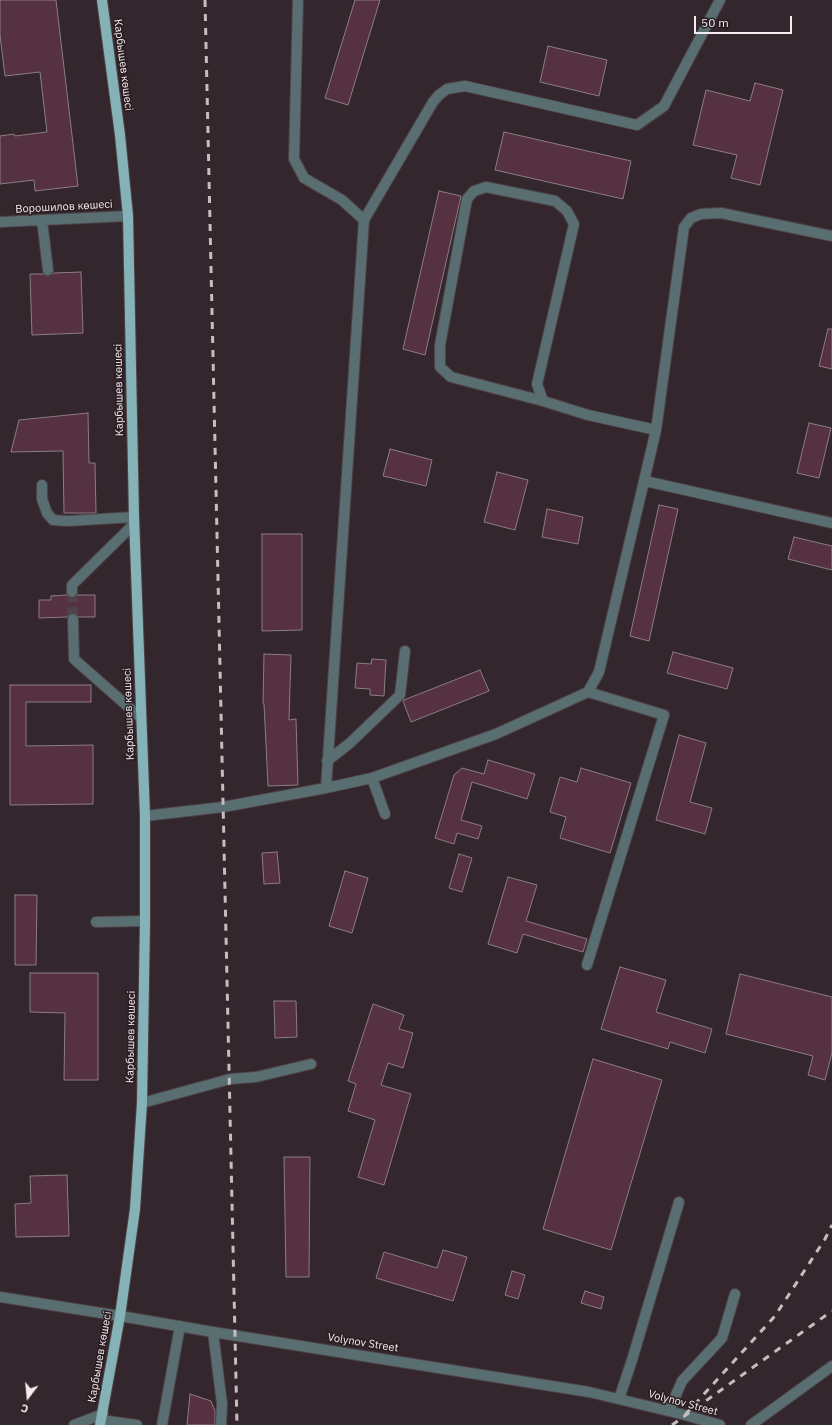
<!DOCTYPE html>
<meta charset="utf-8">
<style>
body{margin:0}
#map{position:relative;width:832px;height:1425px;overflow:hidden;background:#33262c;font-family:"IBM Plex Sans",sans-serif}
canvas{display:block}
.north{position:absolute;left:8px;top:1377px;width:40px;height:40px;-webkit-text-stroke:3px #291d22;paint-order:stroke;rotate:196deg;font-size:11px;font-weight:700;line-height:16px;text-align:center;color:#f5ecf0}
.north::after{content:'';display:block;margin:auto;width:14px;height:18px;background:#f5ecf0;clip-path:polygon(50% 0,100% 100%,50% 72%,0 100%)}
.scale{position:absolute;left:694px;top:16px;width:98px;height:18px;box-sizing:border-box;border:2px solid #f5ecf0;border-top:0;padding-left:5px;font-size:12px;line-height:14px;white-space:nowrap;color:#f5ecf0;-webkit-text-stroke:3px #291d22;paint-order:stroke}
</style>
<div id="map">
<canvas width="832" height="1425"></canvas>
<div class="north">С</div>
<div class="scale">50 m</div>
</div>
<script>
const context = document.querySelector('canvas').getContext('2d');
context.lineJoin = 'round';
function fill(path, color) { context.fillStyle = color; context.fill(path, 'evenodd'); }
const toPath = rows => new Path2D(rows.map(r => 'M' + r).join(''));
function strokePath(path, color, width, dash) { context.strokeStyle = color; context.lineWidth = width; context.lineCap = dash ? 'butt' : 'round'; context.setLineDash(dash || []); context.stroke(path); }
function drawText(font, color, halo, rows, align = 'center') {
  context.font = font + ' "IBM Plex Sans",sans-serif'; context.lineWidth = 3; context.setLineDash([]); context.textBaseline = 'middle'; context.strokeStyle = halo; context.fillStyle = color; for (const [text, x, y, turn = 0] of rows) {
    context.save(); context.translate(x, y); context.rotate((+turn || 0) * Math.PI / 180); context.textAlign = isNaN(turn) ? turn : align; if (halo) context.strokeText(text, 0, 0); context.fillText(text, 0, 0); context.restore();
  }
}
const building = toPath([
 [0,0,56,0,78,186,35,191,34,180,0,184,0,136,14,134,15,136,47,132,40,72,5,76,0,35,0,0],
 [355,0,380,0,348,105,325,98,355,0],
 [548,46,607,60,599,96,540,82,548,46],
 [755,83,783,90,760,185,731,178,737,155,693,145,706,90,750,101,755,83],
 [504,132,631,161,623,199,495,170,504,132],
 [439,191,461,196,425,355,403,349,439,191],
 [81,272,83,333,32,335,30,274,43,274,48,276,54,273,81,272],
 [828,329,832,329,832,369,819,366,828,329],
 [88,413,89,463,95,463,96,513,64,513,63,451,11,452,19,420,88,413],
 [809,423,831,428,819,478,797,473,809,423],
 [390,449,432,460,426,486,383,476,390,449],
 [497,472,528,480,515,530,484,522,497,472],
 [659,505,678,509,649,641,630,636,659,505],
 [547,509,583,517,578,544,542,537,547,509],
 [262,534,302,534,302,630,262,631,262,534],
 [794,537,832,546,832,570,788,559,794,537],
 [67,595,72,598,78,595,95,595,95,617,79,617,76,614,73,613,69,614,67,617,39,618,39,600,51,600,51,596,67,595],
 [673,652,733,668,727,689,667,673,673,652],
 [264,654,291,655,289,720,296,719,298,785,268,786,264,704,263,704,264,654],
 [372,659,386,660,384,696,370,695,370,689,355,688,357,663,371,664,372,659],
 [480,670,489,691,411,722,403,701,404,700,480,670],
 [10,685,91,685,91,702,26,702,26,746,93,745,93,804,10,805,10,685],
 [679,735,706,743,690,802,712,808,705,834,656,820,679,735],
 [488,760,535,774,527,799,472,782,461,820,482,826,478,839,457,833,454,844,435,838,454,775,462,768,484,774,488,760],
 [581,768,631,783,610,853,560,838,566,817,550,812,560,777,577,782,581,768],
 [277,852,280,883,264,884,262,853,277,852],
 [459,854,472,858,462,892,449,888,459,854],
 [345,871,368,878,352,933,329,926,345,871],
 [508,877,537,885,526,921,587,939,583,952,523,934,517,953,488,944,508,877],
 [15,895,37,895,36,965,15,965,15,895],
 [620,967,666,980,656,1012,712,1029,705,1053,670,1042,668,1049,601,1029,620,967],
 [30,973,98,973,98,1080,64,1080,65,1013,30,1012,30,973],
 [740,974,832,997,832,1053,825,1080,808,1075,813,1056,726,1034,740,974],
 [274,1001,296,1001,297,1037,275,1038,274,1001],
 [373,1004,404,1015,399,1029,413,1033,403,1068,388,1063,381,1085,411,1094,384,1185,358,1177,375,1120,348,1111,356,1084,348,1081,373,1004],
 [593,1059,662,1080,611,1250,543,1229,593,1059],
 [284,1157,310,1157,309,1277,286,1277,284,1157],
 [67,1175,69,1236,16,1237,15,1204,31,1203,30,1176,67,1175],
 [443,1250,467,1257,453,1301,376,1278,384,1252,437,1268,443,1250],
 [512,1271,525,1275,518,1299,505,1295,512,1271],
 [585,1291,604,1297,601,1309,581,1303,585,1291],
 [190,1394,211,1401,215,1411,215,1425,187,1425,190,1394]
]);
fill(building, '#553142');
strokePath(building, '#8d7d83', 1);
strokePath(toPath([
 [72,592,73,619]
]), '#504449', 10, [10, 5]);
const minor = toPath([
 [298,0,294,159,304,178,342,200,364,220,326,788],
 [42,220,48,270],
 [364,220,433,102,439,95,447,89,465,86,637,125,664,106,720,0],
 [0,222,128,216],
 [543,401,537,384,574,224,567,211,555,201,486,187,474,191,467,199,440,345,440,367,451,377,543,401,588,415,656,430],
 [645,481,832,523],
 [42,485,42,499,47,513,53,520,67,521,134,517],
 [72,592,72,585,134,524],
 [73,619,74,659,141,718],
 [327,761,350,743,400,695,405,651],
 [372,778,385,814],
 [145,816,223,807,326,788,372,778,496,734,588,692,599,672,656,430,684,227,691,218,701,214,721,213,832,236],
 [96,922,145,921],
 [587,965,664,715,588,692],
 [142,1103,230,1079,256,1077,311,1064],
 [0,1297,120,1316,213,1332,589,1392,685,1415,720,1425],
 [213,1332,222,1404,221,1425],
 [619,1399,632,1360,679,1202],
 [669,1411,682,1381,722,1338,735,1294],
 [101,1420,137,1425],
 [74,1425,103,1414],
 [162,1425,180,1326],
 [751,1425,832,1366]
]);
const major = toPath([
 [100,1425,120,1316,135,1209,142,1103,145,921,145,816,134,517,128,216,120,135,102,0]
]);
strokePath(minor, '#4e4247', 12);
strokePath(major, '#4e4247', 12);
strokePath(minor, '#596e70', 10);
strokePath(major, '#84b2b6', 10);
strokePath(toPath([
 [205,0,237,1425],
 [685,1415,775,1316,825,1239,832,1225],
 [672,1425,832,1311]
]), '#c7bdc1', 3, [7, 7]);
drawText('11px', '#f5ecf0', '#291d22', [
 ["Карбышев көшесі",123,65,83],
 ["Ворошилов көшесі",64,207,-3],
 ["Карбышев көшесі",119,390,-91],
 ["Карбышев көшесі",129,714,-92],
 ["Карбышев көшесі",131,1037,-89],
 ["Volynov Street",363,1343,9],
 ["Карбышев көшесі",100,1357,-80],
 ["Volynov Street",683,1403,15]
]);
</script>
